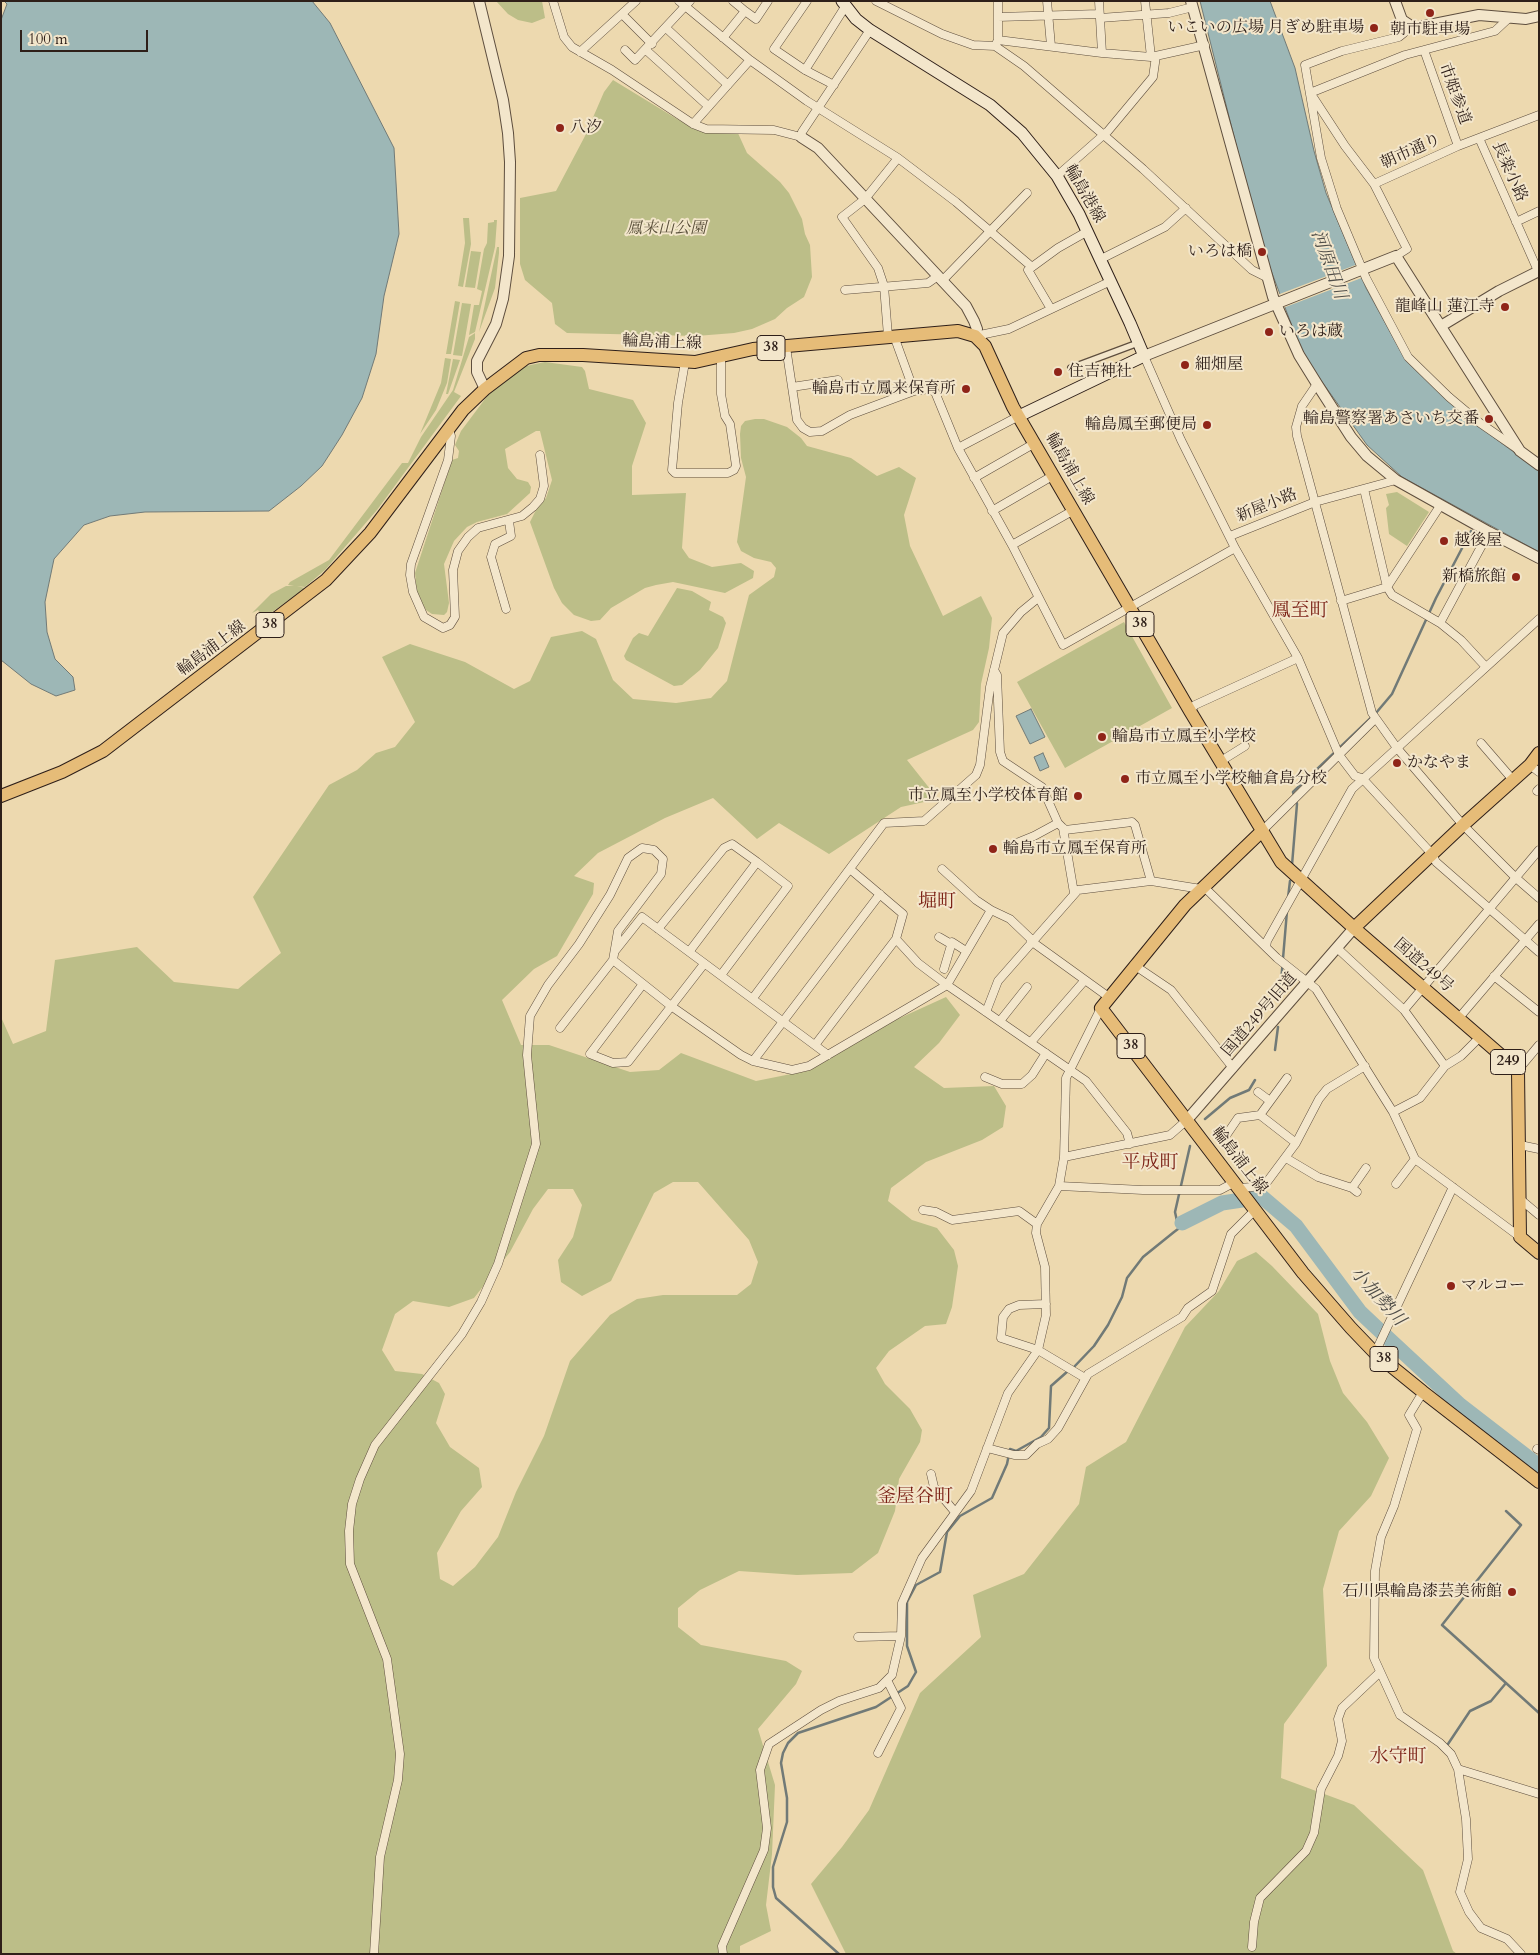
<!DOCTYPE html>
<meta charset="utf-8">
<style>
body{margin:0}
#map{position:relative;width:1540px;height:1955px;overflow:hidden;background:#edd9af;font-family:Cardo,serif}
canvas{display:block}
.frame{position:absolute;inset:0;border:2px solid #2e1f19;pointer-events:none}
.scale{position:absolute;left:20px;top:30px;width:128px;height:22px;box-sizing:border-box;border:2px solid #2e1f19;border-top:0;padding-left:6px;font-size:15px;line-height:18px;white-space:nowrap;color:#2e1f19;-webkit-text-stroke:4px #f3e6cb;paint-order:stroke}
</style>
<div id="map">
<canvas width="1540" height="1955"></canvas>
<div class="frame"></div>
<div class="scale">100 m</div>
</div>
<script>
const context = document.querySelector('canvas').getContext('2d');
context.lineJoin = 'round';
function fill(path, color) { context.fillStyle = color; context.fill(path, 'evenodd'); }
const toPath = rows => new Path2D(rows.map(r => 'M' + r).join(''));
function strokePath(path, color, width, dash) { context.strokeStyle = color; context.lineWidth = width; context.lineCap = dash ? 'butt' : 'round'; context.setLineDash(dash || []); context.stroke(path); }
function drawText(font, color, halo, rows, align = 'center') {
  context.font = font + ' Cardo,"Noto Serif JP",serif'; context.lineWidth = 4; context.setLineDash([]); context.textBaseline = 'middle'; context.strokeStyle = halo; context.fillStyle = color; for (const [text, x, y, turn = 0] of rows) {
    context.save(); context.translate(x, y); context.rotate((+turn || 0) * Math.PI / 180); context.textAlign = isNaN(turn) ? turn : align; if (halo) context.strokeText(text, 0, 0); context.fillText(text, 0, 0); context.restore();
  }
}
fill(toPath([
 [496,1,542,1,545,18,532,23,518,20,508,14],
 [613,80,677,119,705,132,737,131,747,153,780,182,789,193,802,219,805,234,810,245,812,277,804,297,787,308,775,319,752,329,734,333,696,336,567,333,555,324,552,303,525,280,520,264,520,198,556,191,585,136,604,92],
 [463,218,469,218,471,244,463,287,458,286,465,243],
 [494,220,497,220,495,247,475,332,469,335,474,305,479,305,482,291,477,289,484,249,487,243,488,223,494,222],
 [497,247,499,247,499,253,495,288,479,332],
 [471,251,481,252,475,288,465,287],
 [455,301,460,302,451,354,446,354],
 [462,303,471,304,462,356,453,355],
 [475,333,475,339,454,392,461,396,377,510,325,570,305,587,297,586,305,588,264,618,258,610,252,613,271,594,286,586,294,586,288,585,290,582,329,560,402,463,408,463,421,437,453,390,469,337],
 [445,358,451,359,447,383,436,410,420,434,441,383],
 [453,359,460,360,448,394,446,394],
 [545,362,582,367,585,371,589,389,633,400,646,423,632,466,632,495,686,493,682,548,689,558,712,567,741,563,754,571,753,578,725,593,673,582,656,585,645,588,611,608,600,620,591,621,574,615,562,603,554,588,530,522,538,506,546,498,552,480,540,431,536,431,505,449,508,468,517,479,528,482,531,487,530,493,507,514,477,522,467,527,454,541,444,564,449,603,447,612,444,615,432,614,426,610,417,595,415,573,452,460,458,458,459,451,455,445,461,431,494,387,526,366],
 [755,419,764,419,787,427,801,438,807,446,851,458,877,476,899,467,916,478,904,515,910,546,943,616,981,596,992,618,989,648,981,684,979,722,973,730,907,760,938,799,901,807,829,854,779,823,757,839,713,798,665,818,598,853,574,876,594,883,593,894,557,956,534,969,502,1000,521,1045,549,1045,630,1072,659,1070,681,1053,756,1081,806,1071,878,1028,946,997,960,1015,939,1043,914,1067,944,1088,994,1086,1006,1106,1003,1127,982,1140,926,1162,891,1188,888,1201,912,1220,937,1228,954,1250,958,1266,952,1307,946,1324,925,1326,889,1351,876,1368,885,1384,910,1409,922,1430,920,1442,899,1479,895,1511,878,1553,852,1573,797,1575,739,1571,700,1590,678,1608,678,1627,701,1645,786,1661,802,1671,796,1684,758,1729,775,1785,772,1854,766,1905,771,1931,740,1946,740,1954,1,1954,1,1017,13,1044,46,1031,55,960,137,947,174,982,238,989,281,953,253,897,329,785,357,770,376,753,395,747,415,722,382,657,410,644,465,662,514,689,530,681,551,637,582,631,596,639,613,680,633,699,676,703,711,698,727,681,749,595,774,577,776,568,771,562,754,558,741,551,737,542,746,477,741,458,740,434,741,426,745,421],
 [673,1182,698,1182,749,1240,758,1262,751,1284,737,1295,663,1295,637,1299,610,1315,570,1361,544,1436,516,1492,498,1537,475,1567,453,1586,440,1579,437,1553,461,1511,482,1487,479,1468,450,1447,436,1423,445,1394,439,1383,422,1374,395,1371,382,1350,395,1314,413,1301,449,1307,474,1298,510,1252,533,1209,548,1189,573,1189,582,1205,573,1237,558,1260,561,1282,582,1296,611,1281,654,1193],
 [1397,492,1429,512,1407,546,1389,534,1386,508,1389,505,1386,494],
 [677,588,692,591,711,602,709,610,723,617,726,623,718,648,700,670,682,685,674,686,626,660,624,656,633,638,639,633,648,636],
 [1124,622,1172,708,1065,768,1017,682],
 [1256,1252,1272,1266,1318,1314,1330,1361,1343,1393,1367,1422,1389,1458,1371,1496,1339,1531,1323,1589,1327,1666,1284,1724,1281,1778,1354,1805,1423,1870,1453,1951,1457,1954,846,1954,811,1884,842,1847,869,1810,920,1693,981,1637,973,1595,1024,1574,1079,1504,1086,1467,1126,1442,1185,1327,1219,1291,1237,1261]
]), '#bcbe88');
const water = toPath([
 [4,1,312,1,330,23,394,148,399,234,384,296,376,354,362,398,342,435,322,466,301,486,269,511,145,512,110,516,84,525,54,559,45,602,47,632,55,659,73,677,75,690,56,696,31,684,1,660,1,20,7,4,4,1],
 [1200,1,1270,1,1295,68,1314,151,1326,193,1366,288,1400,350,1430,383,1488,433,1539,471,1539,552,1402,477,1367,445,1303,355,1261,244,1200,1],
 [1031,709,1045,737,1030,744,1016,716,1031,709],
 [1043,753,1049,767,1040,771,1034,757,1043,753]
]);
fill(water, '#9db7b6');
strokePath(water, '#717a77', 1);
fill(toPath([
 [1358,264,1364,277,1283,308,1277,295]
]), '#edd9af');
strokePath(toPath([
 [1292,865,1297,804,1293,792,1376,713,1392,694,1436,598,1471,531],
 [1288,898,1290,881],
 [1280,994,1287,911],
 [1275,1050,1278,1027],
 [1205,1119,1230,1098,1249,1090,1255,1080],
 [1073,1368,1094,1346,1108,1325,1122,1297,1127,1278,1143,1257,1174,1232,1178,1229,1182,1223,1177,1221,1175,1212,1190,1146],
 [1506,1511,1521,1525,1442,1625,1539,1713],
 [1448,1744,1470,1711,1491,1701,1506,1683],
 [839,1954,776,1898,773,1887,773,1867,787,1822,787,1798,781,1763,783,1753,788,1743,798,1733,876,1707,908,1686,916,1672,907,1646,907,1602,916,1585,940,1572,947,1532,960,1516,992,1498,1007,1464,1010,1449,1016,1451,1041,1437,1049,1428,1051,1386,1068,1371]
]), '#717a77', 2.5);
strokePath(toPath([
 [1182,1223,1222,1203,1262,1197,1296,1226,1360,1312,1377,1328,1460,1405,1539,1466]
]), '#9db7b6', 15);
const pedestrian = toPath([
 [1071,368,1138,343]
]);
const minor = toPath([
 [553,1,564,37,572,47,612,70,693,124,706,129,774,130,801,137,802,132,870,30],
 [679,1,750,60,807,101,898,158,956,202,1032,267,1028,270,1051,309],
 [733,1,745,11],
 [807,1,774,49,805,70,834,85],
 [876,1,942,34,973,45,995,46,1024,66,1143,169,1252,270,1268,278],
 [1047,1,1051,46],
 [1099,1,1102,53],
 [1145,1,1151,57],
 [622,14,652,44],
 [998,17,1099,14],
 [1100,18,1169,13,1193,7],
 [1407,25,1404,33,1399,37,1342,51,1305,65,1321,158,1337,209,1366,278,1408,357,1449,397,1480,423,1519,450],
 [666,28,728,85],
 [723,38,745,11,756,19,768,1],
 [998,40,1102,53,1151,57,1205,45],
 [996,44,998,40,998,1],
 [625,50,635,60,690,1],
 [646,50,708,106],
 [1424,50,1458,146],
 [580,52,636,1],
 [805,70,845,7],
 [1310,93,1405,55,1495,31,1509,18],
 [1311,94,1345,146,1374,184],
 [693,124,750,60],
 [1479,138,1538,271],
 [1057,176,1108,131,1153,77,1156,56],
 [1516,222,1539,211],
 [1396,256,1407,249,1374,184,1458,146,1539,115],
 [1101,259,1165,227,1186,208],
 [1032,267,1058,248,1088,231],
 [942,281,1027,193],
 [845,290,928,283,938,276],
 [888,336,884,286,878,268,842,217,865,199,898,158],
 [894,336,914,391],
 [975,336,1009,329,1111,281],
 [786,347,797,420,803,428,810,432,822,431,850,415,914,391,929,389,935,392,958,448,1012,545,1063,645,1235,548],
 [1144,356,1181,440,1235,548,1298,658,1339,755,1355,776,1362,778,1432,854,1436,862,1539,952],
 [685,362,678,403,672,470,675,473,728,473,734,470,736,466,730,424,725,416,721,394,721,357],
 [1317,384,1302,406,1296,427,1297,436,1372,713,1397,748,1463,825,1516,878,1539,898],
 [792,387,838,380],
 [449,430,451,436,448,460,411,564,410,575,413,592,424,617,443,628,450,625,455,617,453,570,458,551,468,537,478,528,522,516,533,507,540,499,544,486,540,455],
 [958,448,1019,416],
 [974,478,1035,443],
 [1364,489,1387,587,1392,595,1440,623,1461,640,1486,667],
 [992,511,1054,475],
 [1230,536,1315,502,1396,480],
 [1012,545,1074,510],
 [1341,601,1387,587,1440,506],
 [506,609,491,557,495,544,511,536,509,521],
 [1440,623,1489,532],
 [994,670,997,675,1000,752,1003,761,1042,787,1058,823,1065,830,1132,822,1135,825,1151,881],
 [1190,711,1195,705,1298,658],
 [1481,743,1513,780],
 [1221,761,1245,746],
 [1530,765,1539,772],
 [1537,791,1539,789],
 [1063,828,1074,893],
 [1261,832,1375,719],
 [1007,847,1034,836,1058,823],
 [942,869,976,900,991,910,1010,919,1032,940],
 [1204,887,1277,958,1316,989,1393,1112,1415,1159,1520,1237],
 [658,929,724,848,732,844,757,862,788,886,721,975],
 [939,937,951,944],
 [896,939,918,963,947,985,991,910],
 [1031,941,1110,998],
 [1266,947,1267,941,1352,789,1539,619],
 [1337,948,1404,1010,1445,1066],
 [615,951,642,917,828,1055],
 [689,952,757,862],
 [613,960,671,1006,741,1055,753,1061,792,1070,809,1066,947,985,1086,1081,1127,1133,1130,1144],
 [1134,965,1171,990,1233,1068],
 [944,969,952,942,966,951],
 [1494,976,1539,1012],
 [643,984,590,1054,613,1063,628,1062,704,964],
 [753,998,884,823,924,821,976,775,980,765,990,687,1003,633,1021,612,1038,598],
 [1404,1010,1539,850],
 [986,1012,998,981,1078,890,1151,881,1201,889],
 [1458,1019,1539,924],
 [1000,1021,1027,987],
 [1031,1042,1085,980],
 [815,1045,896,939,903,914,850,869],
 [753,1061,880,894],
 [1518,1070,1539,1045],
 [985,1077,1002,1084,1022,1084,1032,1075,1046,1053],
 [1258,1092,1270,1101],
 [1393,1112,1420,1098,1445,1066,1461,1056,1480,1037],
 [1260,1115,1296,1143],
 [1223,1140,1238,1118,1260,1115,1287,1078],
 [1520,1145,1539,1149],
 [1064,1157,1170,1135,1187,1120],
 [1286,1158,1318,1177,1352,1188,1357,1192],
 [1396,1184,1415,1159],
 [1059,1186,1143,1190,1220,1190,1235,1182],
 [1240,1188,1264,1186,1296,1143,1319,1099,1327,1089,1365,1066],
 [1352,1188,1366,1168],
 [1520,1199,1539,1215],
 [923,1210,936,1212,952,1220,1019,1211,1037,1224],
 [1046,1304,1019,1305,1009,1309,1003,1317,1001,1338,1038,1350,1085,1378],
 [1375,1353,1453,1187],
 [1423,1392,1409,1415,1417,1429,1394,1506,1381,1537,1375,1571,1374,1658,1400,1715,1440,1743,1451,1754,1458,1769,1466,1819,1468,1859,1460,1892,1469,1912,1481,1928,1507,1939,1521,1954],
 [987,1448,1014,1455,1026,1455,1037,1444,1048,1439,1058,1428,1088,1374,1182,1317,1188,1308,1212,1291,1231,1234,1256,1209],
 [1537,1449,1539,1450],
 [931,1474,934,1487,955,1512],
 [858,1637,901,1636],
 [878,1753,901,1708,887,1680],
 [1458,1769,1539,1794],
 [1252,1947,1254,1922,1260,1898,1306,1851,1314,1833,1321,1789,1338,1756,1342,1741,1338,1719,1342,1708,1379,1673],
 [374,1954,380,1857,398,1780,400,1754,387,1659,350,1564,349,1531,352,1504,360,1479,375,1445,462,1334,481,1302,498,1264,536,1144,527,1055,530,1016,548,985,579,944,610,895,628,858,642,848,654,850,663,859,661,874,618,931,613,960,560,1028],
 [723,1954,722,1946,764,1850,767,1828,760,1770,769,1744,821,1710,839,1701,879,1688,892,1675,901,1636,902,1603,922,1558,971,1491,1008,1393,1038,1350,1046,1315,1045,1267,1036,1233,1037,1224,1059,1186,1064,1157,1066,1078,1101,1008]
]);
const tertiary = toPath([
 [479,1,503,100,508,133,510,162,509,256,503,299,496,324,477,361,477,372,485,389],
 [1191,1,1273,297,1299,355,1317,384,1351,437,1367,456,1396,480,1489,532,1539,558],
 [1395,1,1402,20,1414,28,1479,15,1526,19,1539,16],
 [801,137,818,148,966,306,974,321,977,329,975,336],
 [1441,326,1499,291,1539,271],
 [1144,356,1396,256,1520,451,1539,465],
 [1187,1120,1354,928]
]);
const secondary = toPath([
 [842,1,856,19,870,30,990,105,1022,133,1057,176,1079,214,1130,323,1144,356,1019,416]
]);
const primary = toPath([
 [1,796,62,772,103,751,326,580,370,533,463,410,485,389,526,358,539,355,583,355,695,362,753,349,958,331,975,336,985,346,1013,407,1190,711,1281,862,1354,928],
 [1261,832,1185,905,1101,1008,1303,1273,1351,1328,1375,1353,1423,1392,1539,1482]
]);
const trunk = toPath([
 [1539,753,1530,765,1463,825,1354,928,1518,1070,1520,1237,1539,1253]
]);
strokePath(pedestrian, '#5e4e3e', 8);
strokePath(minor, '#5e4e3e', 9);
strokePath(tertiary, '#5e4e3e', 12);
strokePath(secondary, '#2e1f19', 13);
strokePath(primary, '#2e1f19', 14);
strokePath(trunk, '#2e1f19', 14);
strokePath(pedestrian, '#f3e6cb', 5.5);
strokePath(minor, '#f3e6cb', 8);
strokePath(tertiary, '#f3e6cb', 10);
strokePath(secondary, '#f3e6cb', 11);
strokePath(primary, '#e6bc78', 12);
strokePath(trunk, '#e6bc78', 12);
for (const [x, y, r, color] of [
 [1430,13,5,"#8f2418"],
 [1374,28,5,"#8f2418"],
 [560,128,5,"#8f2418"],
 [1262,252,5,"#8f2418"],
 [1505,307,5,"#8f2418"],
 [1269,332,5,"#8f2418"],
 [1185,365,5,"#8f2418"],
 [1058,372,5,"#8f2418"],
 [966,389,5,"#8f2418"],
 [1489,419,5,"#8f2418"],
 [1207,425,5,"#8f2418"],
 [1444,541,5,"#8f2418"],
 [1516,577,5,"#8f2418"],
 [1102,737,5,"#8f2418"],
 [1397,763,5,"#8f2418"],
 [1125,779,5,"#8f2418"],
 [1078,796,5,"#8f2418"],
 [993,849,5,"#8f2418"],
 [1451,1286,5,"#8f2418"],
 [1512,1592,5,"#8f2418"]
]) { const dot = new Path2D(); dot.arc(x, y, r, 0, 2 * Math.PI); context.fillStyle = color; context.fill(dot); strokePath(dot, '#f3e6cb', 2); }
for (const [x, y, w] of [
 [771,348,28],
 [1140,624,28],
 [270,625,28],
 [1131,1046,28],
 [1508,1062,35],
 [1384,1359,28]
]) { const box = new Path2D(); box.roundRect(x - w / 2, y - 12.5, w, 25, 4); context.fillStyle = '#f3e6cb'; context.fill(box); strokePath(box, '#2e1f19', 1); }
drawText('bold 15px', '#2e1f19', null, [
 ["38",771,348],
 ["38",1140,624],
 ["38",270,625],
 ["38",1131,1046],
 ["249",1508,1062],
 ["38",1384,1359]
]);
drawText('16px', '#2e1f19', '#f3e6cb', [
 ["いこいの広場 月ぎめ駐車場",1364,28,"right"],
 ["朝市駐車場",1430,30,"center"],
 ["八汐",570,128],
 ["いろは橋",1252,252,"right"],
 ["龍峰山 蓮江寺",1495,307,"right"],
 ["いろは蔵",1279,332],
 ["細畑屋",1195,365],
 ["住吉神社",1068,372],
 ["輪島市立鳳来保育所",956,389,"right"],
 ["輪島警察署あさいち交番",1479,419,"right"],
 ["輪島鳳至郵便局",1197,425,"right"],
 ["越後屋",1454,541],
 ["新橋旅館",1506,577,"right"],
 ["輪島市立鳳至小学校",1112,737],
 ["かなやま",1407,763],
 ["市立鳳至小学校舳倉島分校",1135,779],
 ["市立鳳至小学校体育館",1068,796,"right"],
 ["輪島市立鳳至保育所",1003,849],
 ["マルコー",1461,1286],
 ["石川県輪島漆芸美術館",1502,1592,"right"]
], 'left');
drawText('16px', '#2e1f19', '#f3e6cb', [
 ["市姫参道",1454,94,70],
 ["朝市通り",1411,152,-24],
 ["長楽小路",1509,172,66],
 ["輪島港線",1084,194,60],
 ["輪島浦上線",662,343,2],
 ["輪島浦上線",1069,469,60],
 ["新屋小路",1267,506,-22],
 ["輪島浦上線",212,649,-37],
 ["国道249号",1423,966,41],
 ["国道249号旧道",1260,1015,-49],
 ["輪島浦上線",1239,1161,52]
]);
drawText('italic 16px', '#594f3a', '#f3e6cb', [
 ["鳳来山公園",666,229]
]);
drawText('italic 18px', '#4f4d48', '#f3e6cb', [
 ["河原田川",1328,265,70],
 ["小加勢川",1377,1297,48]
]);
drawText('19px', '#7a1f14', '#f3e6cb', [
 ["鳳至町",1300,612],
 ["堀町",937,903],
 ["平成町",1150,1164],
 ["釜屋谷町",915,1498],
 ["水守町",1398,1758]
]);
</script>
